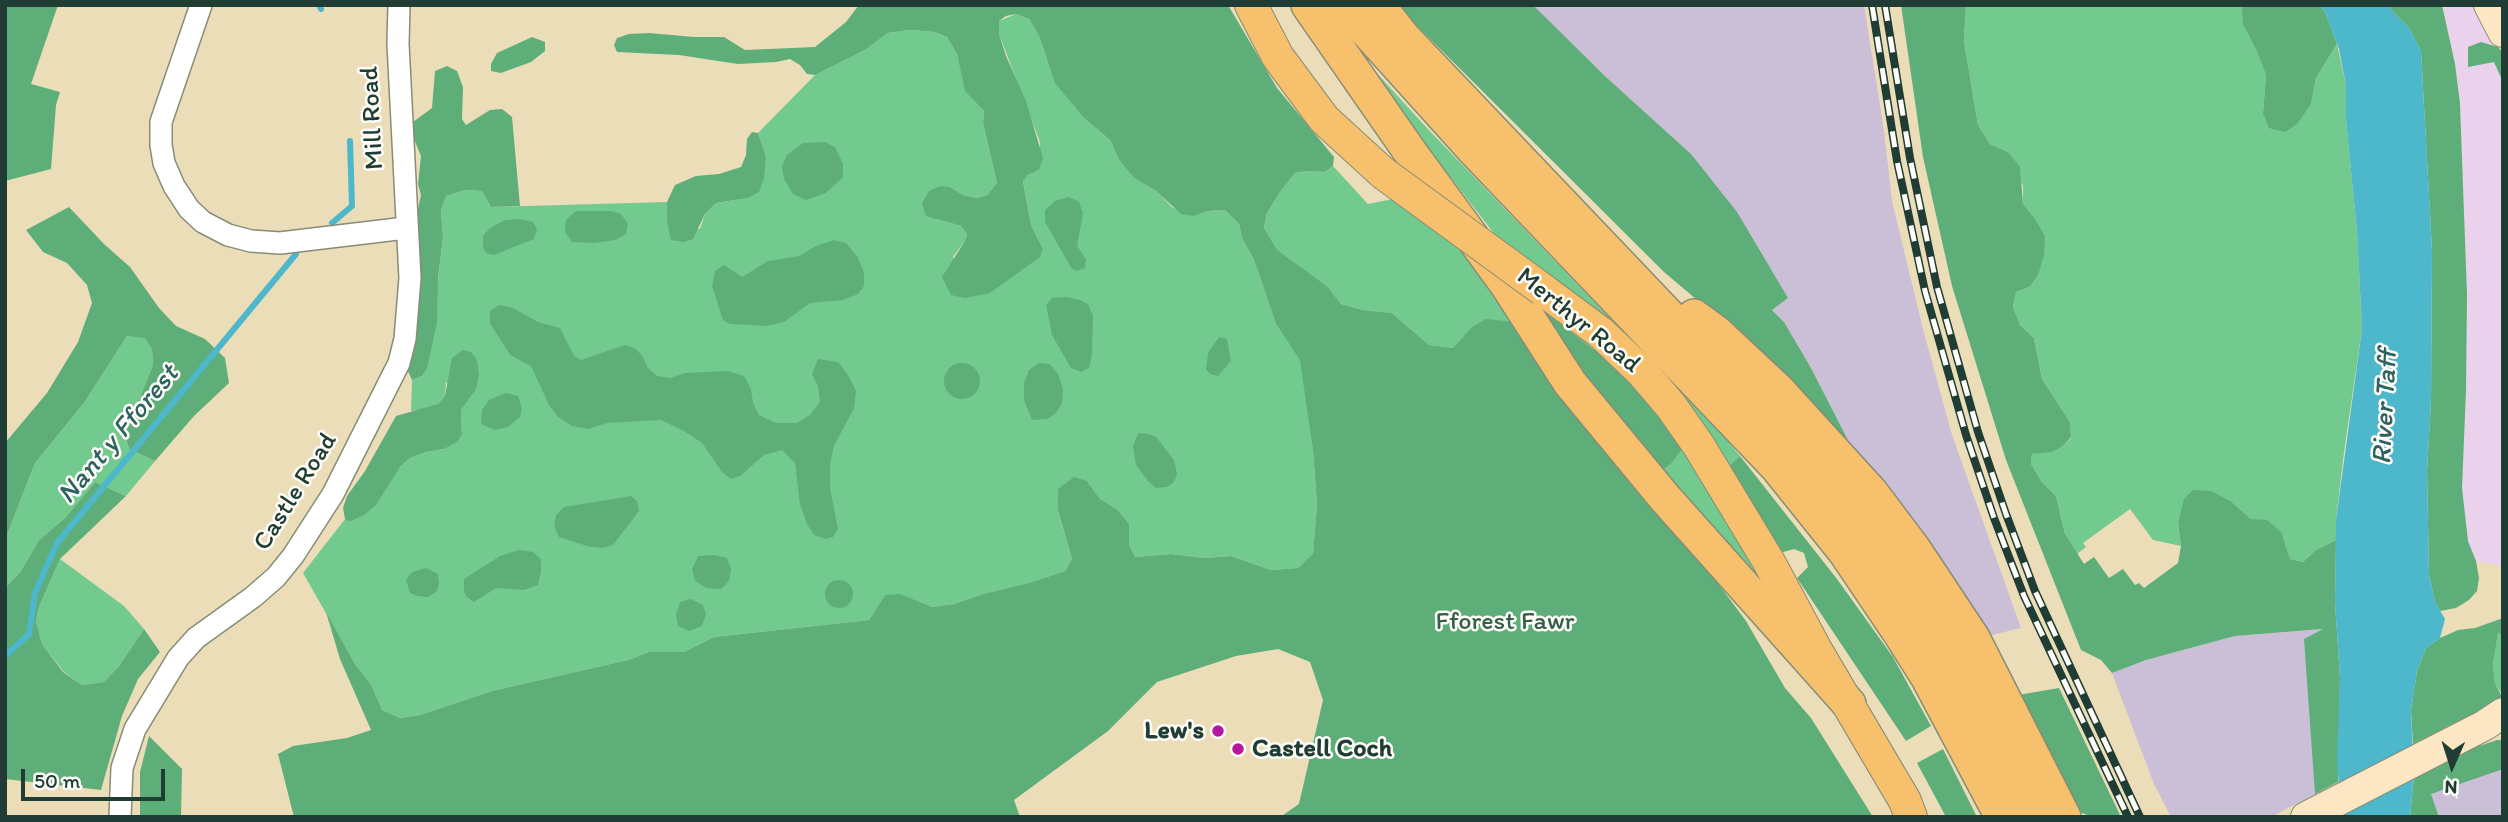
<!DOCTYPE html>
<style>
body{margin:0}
#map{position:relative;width:2508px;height:822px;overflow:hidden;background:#ecddb9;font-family:Itim,sans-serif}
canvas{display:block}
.frame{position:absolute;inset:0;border:7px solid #1f3d34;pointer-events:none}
.north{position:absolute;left:2417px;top:731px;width:70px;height:70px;-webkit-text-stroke:5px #fdfcf7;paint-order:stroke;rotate:183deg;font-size:19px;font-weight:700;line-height:28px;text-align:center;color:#1f3d34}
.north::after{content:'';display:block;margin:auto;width:24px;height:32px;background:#1f3d34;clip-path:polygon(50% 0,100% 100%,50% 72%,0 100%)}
.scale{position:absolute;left:21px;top:769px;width:144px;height:32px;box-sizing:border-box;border:4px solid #1f3d34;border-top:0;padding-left:9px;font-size:21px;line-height:24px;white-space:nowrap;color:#1f3d34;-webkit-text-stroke:5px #fdfcf7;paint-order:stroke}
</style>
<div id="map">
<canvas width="2508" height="822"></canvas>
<div class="frame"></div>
<div class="north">N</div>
<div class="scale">50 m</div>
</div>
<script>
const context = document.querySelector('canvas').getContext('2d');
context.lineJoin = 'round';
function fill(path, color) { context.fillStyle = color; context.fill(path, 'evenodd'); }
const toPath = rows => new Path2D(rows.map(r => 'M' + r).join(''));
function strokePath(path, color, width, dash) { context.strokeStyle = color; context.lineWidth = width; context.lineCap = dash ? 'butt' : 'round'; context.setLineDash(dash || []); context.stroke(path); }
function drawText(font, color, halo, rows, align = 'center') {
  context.font = font + ' Itim,sans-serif'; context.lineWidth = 5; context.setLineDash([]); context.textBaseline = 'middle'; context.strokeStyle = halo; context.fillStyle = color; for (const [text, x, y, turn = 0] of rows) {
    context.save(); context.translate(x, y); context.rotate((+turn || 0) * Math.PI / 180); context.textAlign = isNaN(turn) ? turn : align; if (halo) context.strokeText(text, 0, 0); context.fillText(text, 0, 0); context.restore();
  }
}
fill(toPath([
 [2442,5,2473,5,2503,70,2503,566,2476,561,2468,541,2464,519,2462,488,2466,390,2467,295,2460,104,2455,64]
]), '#ead1ec');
fill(toPath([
 [1533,5,1864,5,1884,131,1892,201,1923,329,1952,435,2021,628,1984,637,1959,585,1907,513,1851,446,1811,368,1784,322,1772,310,1788,298,1691,154,1606,77],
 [2325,629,2323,790,2271,817,2171,817,2154,784,2112,673,2146,660,2235,636],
 [2503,749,2503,817,2429,817,2432,786]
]), '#cabfd6');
fill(toPath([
 [1966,5,2242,5,2266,75,2263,113,2311,104,2316,78,2337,44,2346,86,2346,120,2357,232,2362,329,2344,452,2336,520,2336,540,2316,550,2303,562,2290,559,2282,533,2251,519,2232,502,2178,523,2181,546,2153,540,2130,509,2083,543,2086,547,2077,554,2065,534,2056,496,2042,482,2031,464,2032,454,2052,451,2063,446,2071,438,2070,422,2042,379,2034,338,2020,325,2013,307,2016,292,2029,287,2033,216,2023,204,2023,186,2008,152,1990,144,1978,125,1964,41],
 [1016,14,1029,19,1039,36,1047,60,1085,119,1110,140,1119,160,1134,178,1156,191,1173,208,1193,215,1208,211,1225,210,1239,224,1242,238,1254,260,1276,324,1301,360,1313,451,1317,505,1313,555,1298,568,1271,570,1231,556,1205,558,1171,554,1135,557,1129,544,1129,524,1117,509,1100,499,1087,481,1058,512,1072,559,1065,571,1032,582,983,594,954,604,932,607,885,595,869,620,714,637,684,652,649,652,628,660,492,691,420,715,400,718,382,710,372,686,355,664,303,573,345,519,349,522,363,516,400,467,410,458,426,452,444,449,462,434,461,410,467,401,446,382,445,396,438,404,425,410,411,411,412,380,422,376,427,369,430,350,443,237,441,210,446,196,465,190,482,191,491,207,667,202,667,221,700,229,705,214,716,203,748,198,766,156,758,133,815,75,865,50,888,33,910,30,935,32,947,37,957,54,966,91,984,111,983,123,997,183,987,195,977,198,963,195,950,187,937,219,961,226,967,234,965,241,953,257,990,293,1043,249,1031,225,1023,180,1028,175,1039,170,1040,142,999,34,999,21],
 [1363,58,1425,126,1725,438,1740,456,1729,466,1603,317,1552,277,1499,240,1431,152],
 [1333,166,1368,204,1393,199,1467,254,1513,322,1472,328,1453,348,1429,345,1392,313,1363,310,1341,304,1327,286,1277,251,1264,228,1267,213,1280,192,1295,173,1306,171,1325,172],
 [127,336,145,337,152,349,153,365,125,436,129,449,155,461,126,496,95,482,65,518,39,540,21,571,5,588,5,540,35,463,84,403],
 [1683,448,1779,610,1659,473,1672,463],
 [60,559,124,606,144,629,119,666,104,682,82,685,64,672,42,644,36,621,39,607],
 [2498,633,2503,635,2503,696,2495,683,2493,665]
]), '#73ca8f');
fill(toPath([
 [5,5,58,5,31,84,60,92,56,105,51,169,5,181],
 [859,5,1228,5,1277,88,1334,157,1333,166,1325,172,1306,171,1295,173,1280,192,1267,213,1264,228,1277,250,1327,286,1341,304,1363,310,1392,313,1429,345,1453,348,1472,327,1486,319,1513,322,1663,510,1746,621,1785,688,1811,718,1873,817,1280,817,1299,804,1323,700,1310,662,1278,649,1236,656,1157,682,1108,731,1014,800,1020,817,294,817,278,754,293,746,347,738,371,730,340,659,326,612,355,664,372,686,382,710,400,718,420,715,492,691,628,660,649,652,684,652,714,637,869,620,885,595,900,594,932,607,954,604,983,594,1032,582,1065,571,1072,559,1058,511,1058,489,1074,477,1087,481,1100,499,1117,509,1129,524,1129,544,1135,557,1171,554,1205,558,1231,556,1271,570,1298,568,1313,554,1317,505,1313,451,1300,360,1276,324,1254,260,1242,238,1239,224,1225,210,1208,211,1193,216,1181,214,1156,191,1134,178,1119,160,1110,140,1085,119,1055,83,1039,36,1029,19,1016,14,1006,16,999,21,999,34,1006,56,1026,101,1043,158,1039,170,1028,175,1023,181,1031,225,1043,249,1040,257,990,293,965,298,951,295,942,277,965,241,967,234,961,226,926,216,922,203,929,191,941,186,950,187,963,195,977,198,987,195,997,183,983,123,984,111,965,91,957,54,947,37,935,32,910,30,888,33,865,50,815,75,807,74,800,65,790,59,776,62,738,64,679,55,617,52,614,45,617,38,629,34,649,33,694,37,724,37,745,50,815,47,846,22],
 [1396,5,1533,5,1606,77,1691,154,1737,212,1788,298,1772,310,1784,322,1811,368,1851,446,1774,365,1664,272],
 [1901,5,1966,5,1964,41,1978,125,1990,144,2008,152,2020,167,2023,204,2033,216,2045,236,2044,255,2038,275,2029,287,2016,292,2013,307,2020,325,2034,338,2042,379,2070,422,2071,437,2063,446,2052,452,2032,454,2031,464,2042,482,2056,496,2065,534,2084,564,2094,557,2109,578,2123,569,2135,585,2139,583,2144,588,2178,563,2181,546,2178,523,2184,499,2193,490,2211,491,2232,502,2251,519,2267,520,2282,533,2290,559,2303,562,2316,550,2336,540,2335,603,2340,677,2338,782,2315,794,2304,639,2323,629,2235,636,2146,660,2112,673,2101,660,2081,650,2006,460,1952,286,1923,157],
 [2242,5,2320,5,2326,14,2337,44,2316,78,2311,104,2297,124,2285,132,2269,128,2263,113,2266,75,2257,51,2243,24],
 [2390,5,2442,5,2455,64,2460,104,2467,295,2466,390,2462,488,2468,541,2476,561,2479,578,2477,591,2469,600,2456,608,2440,611,2435,602,2429,574,2427,471,2431,400,2432,250,2421,51,2409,28,2392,11],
 [532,37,545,42,545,51,531,62,501,73,491,71,491,64,497,53],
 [2481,42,2498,47,2503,53,2502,80,2494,62,2468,67,2468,47],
 [447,66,457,71,463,87,462,119,466,125,490,110,502,109,512,117,520,206,491,207,482,191,465,190,446,196,441,210,443,237,438,279,437,322,427,369,422,376,412,380,407,369,415,223,421,195,418,184,421,156,411,132,413,122,432,108,435,71],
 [752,132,758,133,766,156,764,178,759,192,748,198,716,203,705,214,693,239,684,242,671,240,667,221,667,202,675,185,696,176,719,174,741,167,746,155,747,139],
 [825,142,835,147,843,164,843,177,826,193,806,200,793,194,784,179,782,166,787,155,803,143],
 [1069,197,1079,202,1083,213,1077,246,1086,259,1085,268,1077,271,1072,269,1045,222,1045,210,1055,201],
 [69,207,104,244,130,267,159,308,176,326,205,339,225,358,229,383,194,416,155,461,129,449,125,435,153,365,152,349,145,338,127,336,84,403,35,463,5,540,5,443,47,393,78,342,92,303,87,285,67,263,43,252,26,230],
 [576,211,611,211,621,214,628,224,626,234,615,240,595,243,572,242,565,232,566,220],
 [520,219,533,222,537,229,534,239,494,255,486,253,483,247,483,236,490,228,505,220],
 [834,240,846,243,857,256,864,272,864,286,858,294,843,300,810,303,784,322,766,326,730,324,723,320,712,286,715,271,724,265,742,277,768,261,799,256,816,246],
 [1066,297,1080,300,1088,304,1093,316,1092,354,1089,368,1081,372,1071,368,1052,335,1046,305,1052,298],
 [499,305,511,307,538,322,560,328,574,356,581,360,625,345,635,348,643,357,648,368,657,376,671,378,685,373,728,371,744,376,751,389,753,403,759,415,776,423,797,423,810,415,820,402,818,386,812,374,818,359,838,362,848,375,856,391,854,408,834,446,830,464,830,488,838,529,833,537,826,539,814,535,807,524,800,504,795,463,782,450,764,455,740,476,731,479,722,472,702,443,684,431,661,420,607,423,588,429,572,426,558,417,549,405,531,366,510,355,490,323,490,311],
 [1537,306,1605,358,1639,393,1683,448,1672,463,1659,473,1616,417],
 [1219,337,1227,339,1231,361,1218,376,1210,374,1206,369,1208,353],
 [463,350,471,352,477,360,479,374,476,389,461,410,462,434,457,442,444,449,426,452,410,458,400,467,376,505,363,516,349,522,345,519,343,508,347,496,365,471,396,416,438,404,445,396,452,358],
 [1039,363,1050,364,1058,374,1063,389,1062,403,1056,413,1047,419,1032,420,1024,400,1024,383,1029,370],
 '944 381a18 18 0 1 1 36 0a18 18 0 1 1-36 0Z',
 [506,393,518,396,522,408,520,417,508,427,495,430,481,424,482,410,489,400],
 [1138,433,1149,434,1156,437,1174,460,1177,474,1174,482,1167,487,1156,488,1148,481,1136,465,1133,446],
 [1740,456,1837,579,1893,657,1931,726,1906,741,1797,578,1808,567,1804,553,1794,549,1780,553,1729,466],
 [95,482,126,496,60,559,39,607,36,621,42,644,63,672,82,685,104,682,119,666,144,629,160,652,138,679,122,716,101,790,5,779,5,588,21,571,39,540,65,518],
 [631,496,637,501,639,511,613,545,602,548,587,546,559,537,554,526,556,515,564,507],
 [519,550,533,552,541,559,541,572,538,585,524,590,496,588,474,602,467,597,464,592,464,579,500,556],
 [714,555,727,558,731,569,729,581,721,589,707,588,695,581,692,569,698,556],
 [426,568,438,574,439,583,437,591,428,597,417,596,410,593,406,580,412,572],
 '825 594a14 14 0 1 1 28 0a14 14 0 1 1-28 0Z',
 [691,599,703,605,706,614,702,626,689,631,678,626,676,614,680,602],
 [2503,618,2503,635,2498,633,2493,665,2495,683,2503,699,2413,744,2411,710,2417,671,2426,648,2440,638,2458,630,2475,628],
 [2059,688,2121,817,2094,817,2075,811,2018,695],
 [149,736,182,769,181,817,140,817,140,772],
 [2497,740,2503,740,2503,769,2431,794,2439,817,2410,817,2414,776,2473,748],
 [1943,749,1977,817,1946,817,1917,763]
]), '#5eae7a');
fill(toPath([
 [2320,5,2390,5,2392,11,2409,28,2421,51,2432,250,2431,400,2427,471,2429,574,2435,602,2445,619,2440,638,2426,648,2417,671,2411,710,2414,776,2410,817,2341,817,2337,758,2340,677,2335,603,2336,520,2362,329,2357,232,2346,120,2346,86,2339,49,2326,14]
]), '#4db7cb');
strokePath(toPath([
 [319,5,321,9],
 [332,223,352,206,350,141],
 [5,656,29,634,35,593,57,543,296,254]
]), '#4db7cb', 6);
const minor = toPath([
 [201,5,161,122,161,145,164,163,174,186,189,209,203,222,228,235,251,241,280,243,406,228],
 [120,817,122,768,135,729,178,658,196,638,253,597,276,577,293,556,333,494,399,363,405,339,410,278,398,44,399,5]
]);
const secondary = toPath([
 [2489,5,2503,32],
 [2306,817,2485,725,2503,713]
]);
const primary = toPath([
 [1251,5,1278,57,1324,119,1383,173],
 [1543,290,1601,333,1642,372,1671,406,1699,446,1769,562,1816,650,1905,801,1911,817]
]);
const trunk = toPath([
 [1308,5,1408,149,1507,285,1570,383,1665,498,1849,704],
 [1343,5,1472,148,1776,466,1845,552,1901,635,1928,678,2002,817],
 [1378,5,1404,38,1788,441,1846,511,1883,560,1931,630,1957,675,2030,817],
 [1694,316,1716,332,1779,391,1871,492,1914,549,1973,638,2064,817]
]);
strokePath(minor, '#868d76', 24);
strokePath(secondary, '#868d76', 32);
strokePath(primary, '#868d76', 34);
strokePath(trunk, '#868d76', 36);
strokePath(minor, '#fff', 21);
strokePath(secondary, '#fce6c4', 30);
strokePath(primary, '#f7c06c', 32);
strokePath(trunk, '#f7c06c', 33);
const rail = toPath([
 [1872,5,1897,161,1925,291,1966,435,1994,518,2024,596,2128,817],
 [1885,5,1910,158,1937,287,1978,432,2006,514,2035,591,2140,817]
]);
strokePath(rail, '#1f3d34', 8);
strokePath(rail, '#fdfcf7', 5, [16]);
const primaryBridge = toPath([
 [1383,173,1543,290]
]);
strokePath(primaryBridge, '#868d76', 34, []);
strokePath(primaryBridge, '#f7c06c', 32);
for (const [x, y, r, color] of [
 [1218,731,7,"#b5179e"],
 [1238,749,7,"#b5179e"]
]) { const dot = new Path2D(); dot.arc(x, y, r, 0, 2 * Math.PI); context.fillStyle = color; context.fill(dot); strokePath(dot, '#fdfcf7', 2.5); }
drawText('26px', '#1f3d34', '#fdfcf7', [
 ["Mill Road",373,118,-93],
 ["Merthyr Road",1578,321,39],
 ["Castle Road",296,492,-58]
]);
drawText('26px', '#34604b', '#fdfcf7', [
 ["Fforest Fawr",1505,622]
]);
drawText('bold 26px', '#1f3d34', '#fdfcf7', [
 ["Lew's",1204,731],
 ["Castell Coch",1252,749,"left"]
], 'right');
drawText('italic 28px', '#2d6261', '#fdfcf7', [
 ["River Taff",2386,407,-87],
 ["Nant y Fforest",119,435,-50]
]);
</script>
